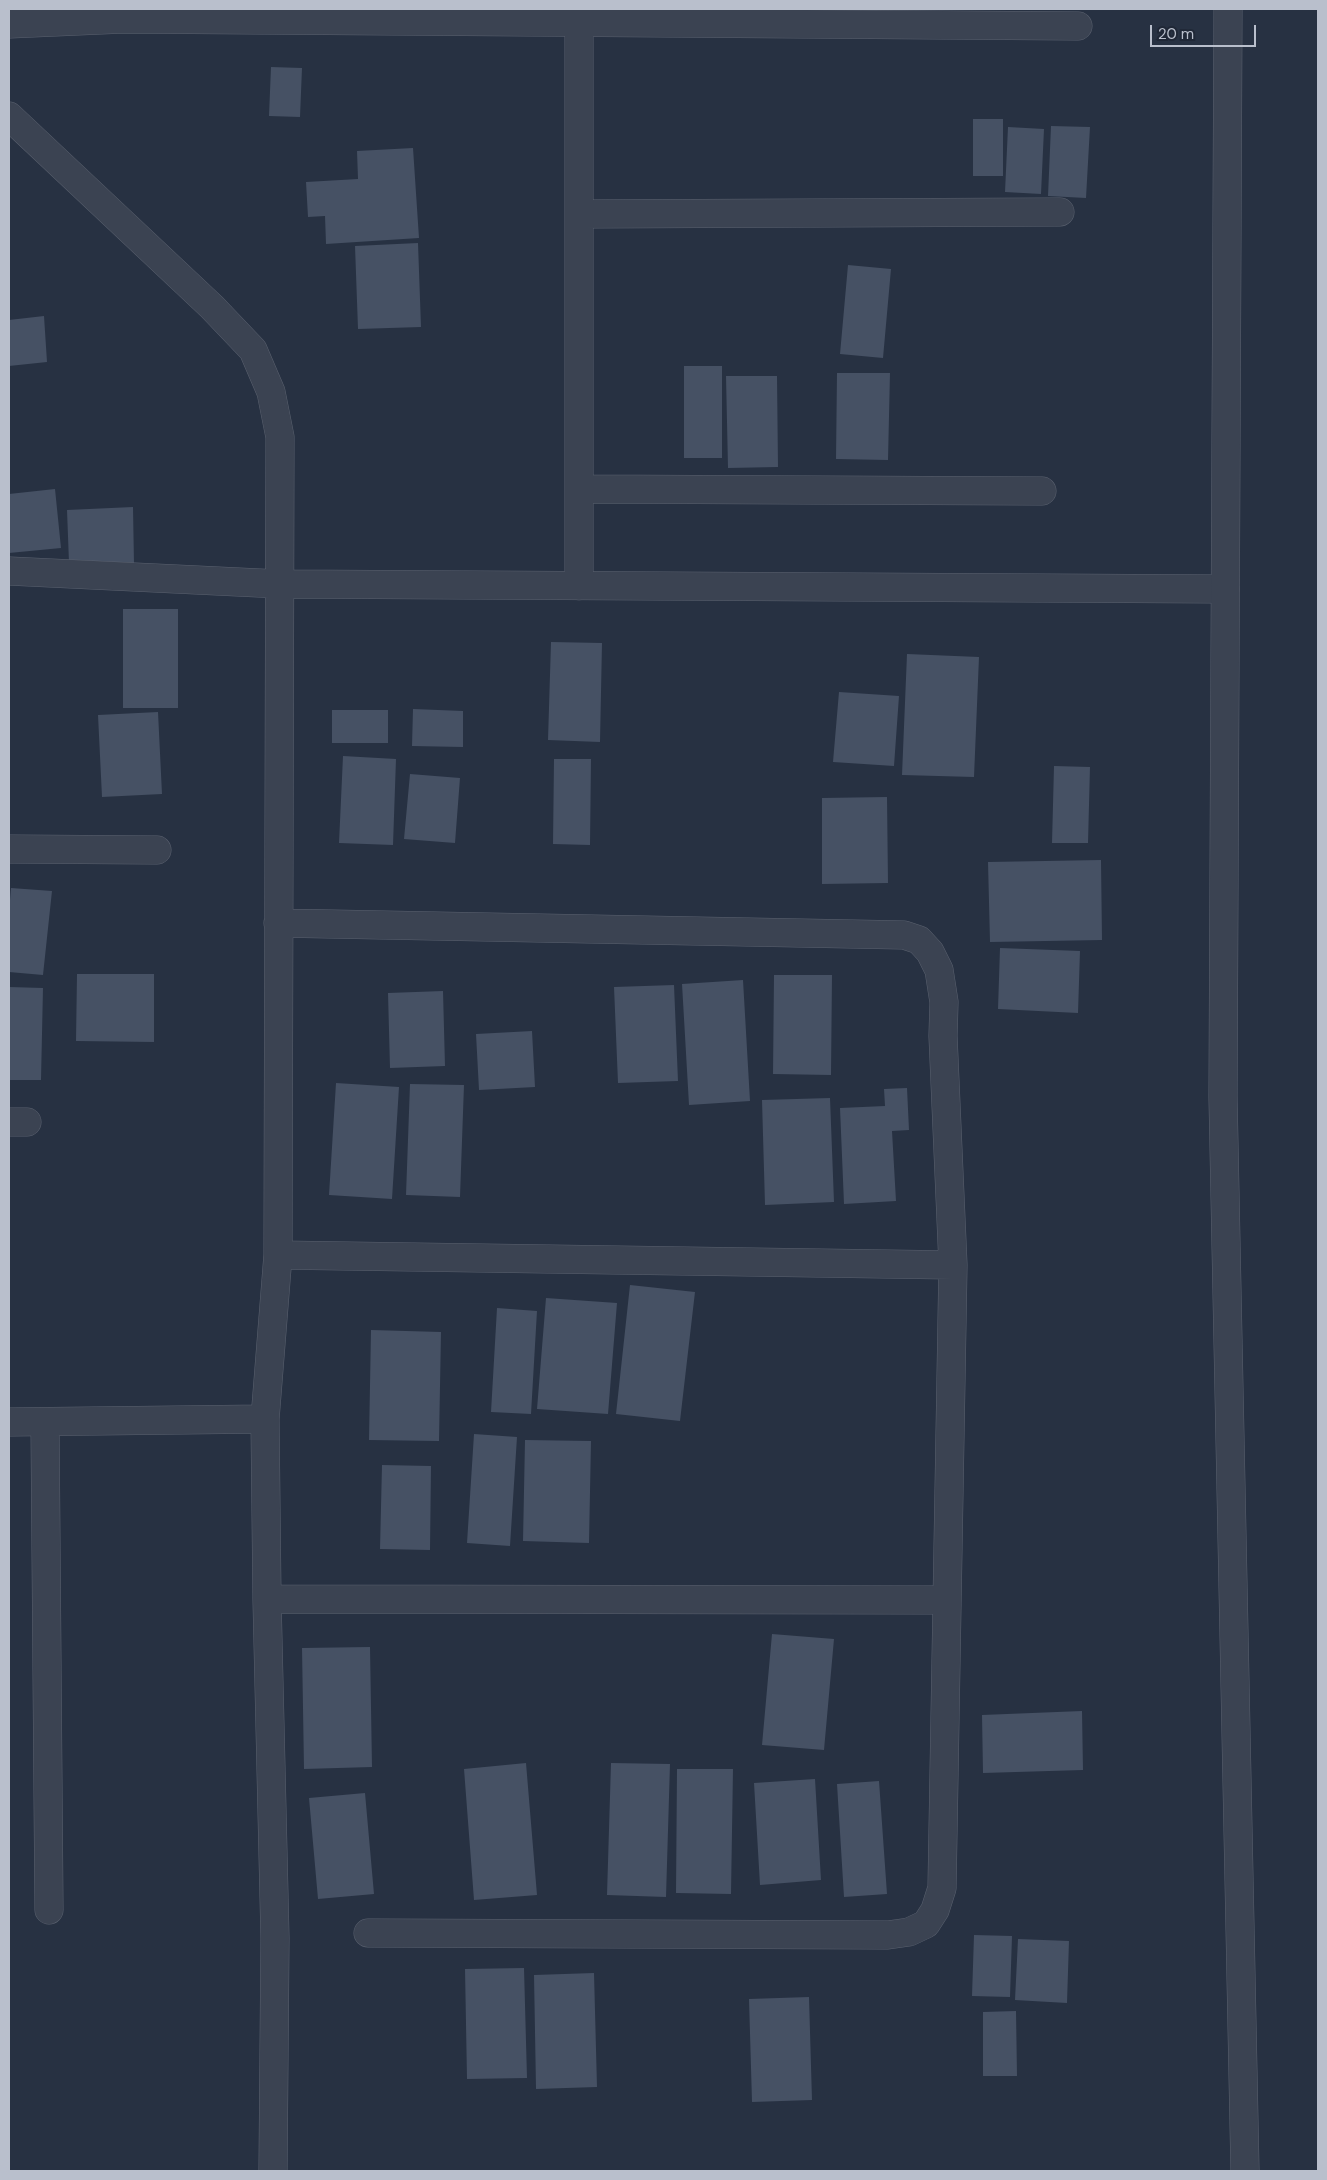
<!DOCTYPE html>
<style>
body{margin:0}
#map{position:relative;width:1327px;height:2180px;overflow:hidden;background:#273142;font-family:"DM Sans",sans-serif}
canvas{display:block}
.frame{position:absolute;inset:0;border:10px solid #b9bfcc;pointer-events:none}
.scale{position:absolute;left:1150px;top:25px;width:106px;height:22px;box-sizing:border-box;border:2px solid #b9bfcc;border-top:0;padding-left:6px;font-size:15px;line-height:18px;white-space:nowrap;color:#b9bfcc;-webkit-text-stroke:4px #202837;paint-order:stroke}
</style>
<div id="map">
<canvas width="1327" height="2180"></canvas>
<div class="frame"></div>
<div class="scale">20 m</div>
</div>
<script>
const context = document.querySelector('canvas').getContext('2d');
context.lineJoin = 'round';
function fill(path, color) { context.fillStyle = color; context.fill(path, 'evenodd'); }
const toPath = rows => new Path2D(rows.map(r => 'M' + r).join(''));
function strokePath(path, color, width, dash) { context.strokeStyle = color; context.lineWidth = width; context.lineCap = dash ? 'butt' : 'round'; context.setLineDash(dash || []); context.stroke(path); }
fill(toPath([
 [271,67,302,68,300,117,269,116],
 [973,119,1003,119,1003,176,973,176],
 [1051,126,1090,127,1086,198,1048,196],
 [1008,127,1044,129,1041,194,1005,192],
 [413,148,419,238,326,244,325,216,308,217,306,182,358,179,357,151],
 [418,243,421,327,358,329,355,246],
 [848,265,891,269,883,358,840,354],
 [44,316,47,362,9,366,9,320],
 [684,366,722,366,722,458,684,458],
 [837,373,890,373,888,460,836,459],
 [726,376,777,376,778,467,728,468],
 [55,489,61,548,9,553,9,494],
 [133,507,134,564,69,563,67,510],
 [123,609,178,609,178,708,123,708],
 [551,642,602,643,600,742,548,740],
 [907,654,979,657,974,777,902,775],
 [839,692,899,696,894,766,833,762],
 [413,709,463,711,463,747,412,746],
 [332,710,388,710,388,743,332,743],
 [158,712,162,794,102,797,98,715],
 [343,756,396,759,393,845,339,843],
 [554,759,591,759,590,845,553,844],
 [1054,766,1090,767,1088,843,1052,843],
 [410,774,460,778,455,843,404,839],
 [887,797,888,883,822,884,822,798],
 [1101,860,1102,940,990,942,988,862],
 [11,888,52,891,43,975,9,972,9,911],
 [1000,948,1080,951,1078,1013,998,1009],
 [77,974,154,974,154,1042,76,1041],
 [774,975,832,975,831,1075,773,1074],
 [743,980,750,1101,689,1105,682,984],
 [674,985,678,1081,618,1083,614,987],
 [9,987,43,988,41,1080,9,1080],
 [443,991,445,1066,390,1068,388,993],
 [532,1031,535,1087,479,1090,476,1034],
 [336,1083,399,1087,392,1199,329,1195],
 [410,1084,464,1085,460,1197,406,1195],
 [907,1088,909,1130,892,1131,896,1201,844,1204,840,1108,885,1106,884,1089],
 [830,1098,834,1202,765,1205,762,1100],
 [630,1285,695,1292,680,1421,616,1414],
 [546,1298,617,1303,608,1414,537,1409],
 [497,1308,537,1311,531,1414,491,1412],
 [371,1330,441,1332,439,1441,369,1440],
 [474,1434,517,1437,510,1546,467,1543],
 [525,1440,591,1441,589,1543,523,1541],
 [382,1465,431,1466,430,1550,380,1549],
 [772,1634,834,1639,824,1750,762,1745],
 [370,1647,372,1767,304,1769,302,1648],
 [1082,1711,1083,1770,983,1773,982,1715],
 [526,1763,537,1895,474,1900,464,1769],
 [611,1763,670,1764,666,1897,607,1895],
 [677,1769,733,1769,731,1894,676,1893],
 [815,1779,821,1880,760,1885,754,1783],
 [879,1781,887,1894,844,1897,837,1784],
 [365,1793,374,1894,318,1899,309,1798],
 [974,1935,1012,1936,1010,1997,972,1996],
 [1018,1939,1069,1941,1067,2003,1015,2000],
 [524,1968,527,2078,467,2079,465,1969],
 [594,1973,597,2087,536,2089,534,1975],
 [809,1997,812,2100,752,2102,749,1999],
 [1016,2011,1017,2076,983,2076,983,2012]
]), '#465164');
const minor = toPath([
 [579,9,579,586],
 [9,24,123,19,1078,26],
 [9,116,212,307,253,350,271,392,280,437,278,1255,265,1419,267,1599,275,1938,273,2171],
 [579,214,1060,212],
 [579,489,1042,491],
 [9,571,280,584,1225,589],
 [9,849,157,850],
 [278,923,904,935,919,940,930,952,939,970,944,1002,943,1036,953,1265,942,1888,935,1910,926,1924,909,1932,888,1935,368,1933],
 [9,1122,27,1122],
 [278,1255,953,1265],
 [9,1422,265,1419],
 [45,1423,49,1910],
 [267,1599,947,1600]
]);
const tertiary = toPath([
 [1228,9,1223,1097,1245,2171]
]);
strokePath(minor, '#5a616f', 29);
strokePath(tertiary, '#5a616f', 29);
strokePath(minor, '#3b4352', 28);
strokePath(tertiary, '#3b4352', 28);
</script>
